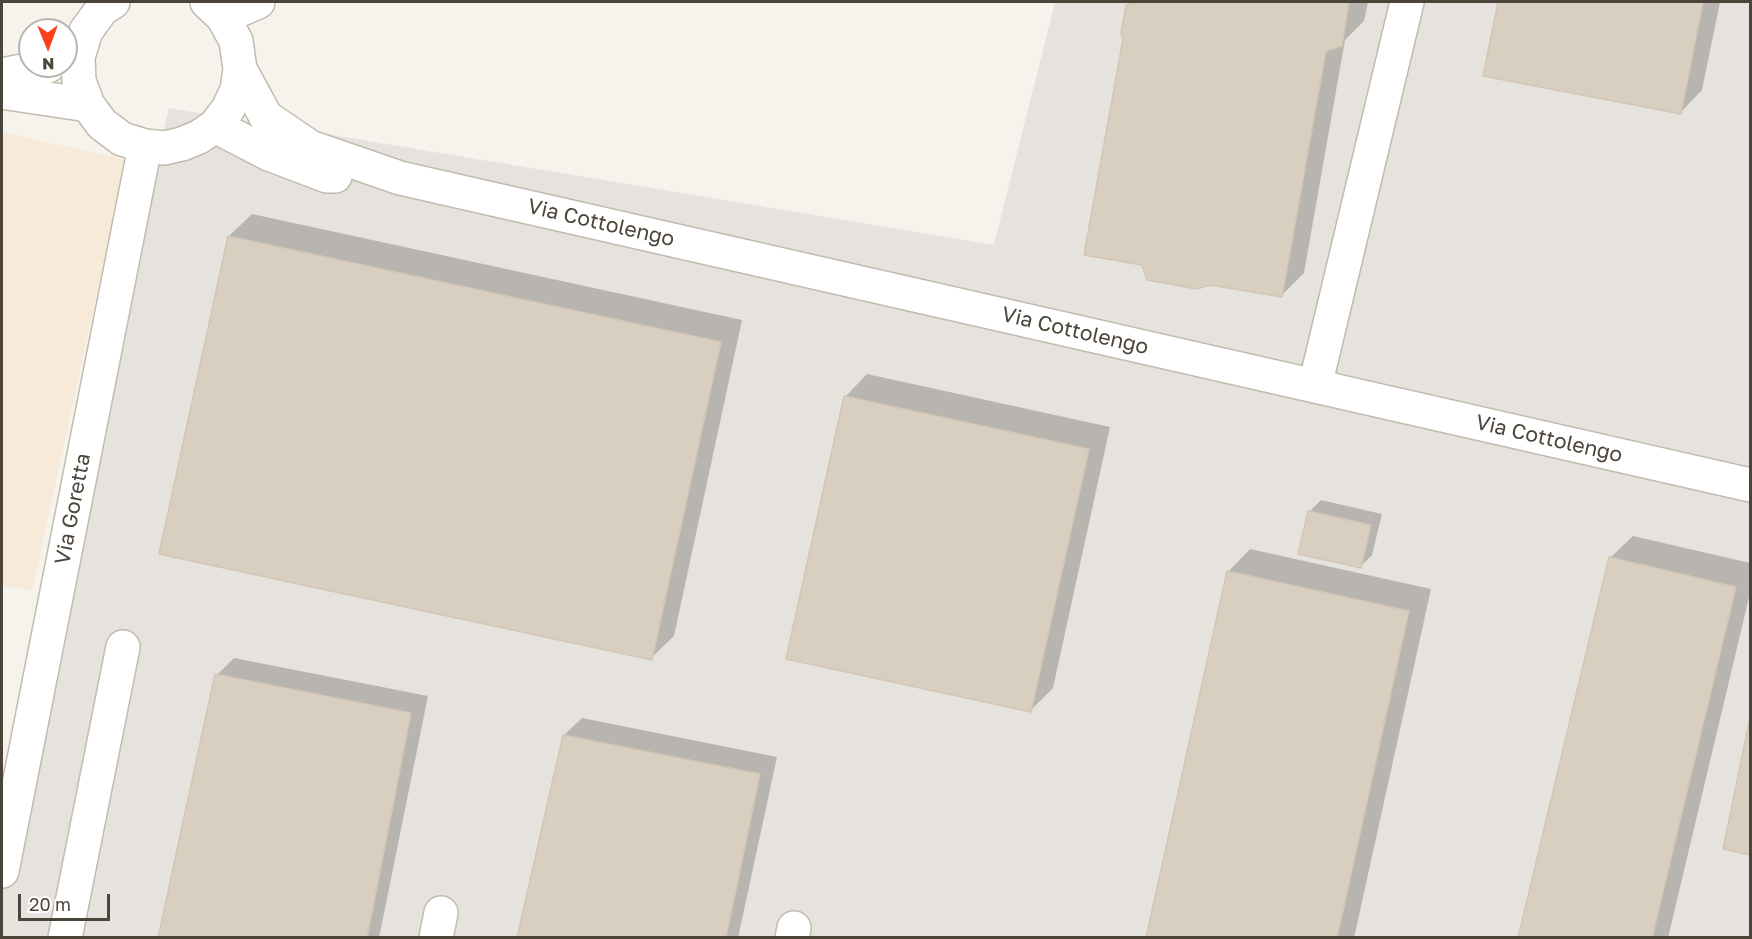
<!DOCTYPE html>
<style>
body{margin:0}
#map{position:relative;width:1752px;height:939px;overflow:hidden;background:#f6f3ec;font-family:"Golos Text",sans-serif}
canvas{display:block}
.frame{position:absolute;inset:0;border:3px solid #4b4439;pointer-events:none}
.north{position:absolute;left:18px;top:18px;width:60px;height:60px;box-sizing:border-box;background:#fff;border:2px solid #b7b4b0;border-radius:50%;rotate:179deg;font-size:16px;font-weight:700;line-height:24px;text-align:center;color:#4b4439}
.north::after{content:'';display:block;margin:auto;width:21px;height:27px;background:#fc3f1d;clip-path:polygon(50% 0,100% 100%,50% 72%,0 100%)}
.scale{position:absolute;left:18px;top:894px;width:92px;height:27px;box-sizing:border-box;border:3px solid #4b4439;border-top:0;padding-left:8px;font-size:18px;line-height:21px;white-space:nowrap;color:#4b4439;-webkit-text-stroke:4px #fff;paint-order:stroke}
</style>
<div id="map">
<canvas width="1752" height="939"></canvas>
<div class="frame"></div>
<div class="north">N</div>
<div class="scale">20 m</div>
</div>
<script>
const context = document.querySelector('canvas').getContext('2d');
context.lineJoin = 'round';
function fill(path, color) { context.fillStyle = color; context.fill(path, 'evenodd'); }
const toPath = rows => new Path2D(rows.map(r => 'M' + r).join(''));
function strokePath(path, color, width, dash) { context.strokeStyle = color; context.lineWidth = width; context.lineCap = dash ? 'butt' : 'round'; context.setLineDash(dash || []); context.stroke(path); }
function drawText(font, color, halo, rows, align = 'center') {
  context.font = font + ' "Golos Text",sans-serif'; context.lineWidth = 6; context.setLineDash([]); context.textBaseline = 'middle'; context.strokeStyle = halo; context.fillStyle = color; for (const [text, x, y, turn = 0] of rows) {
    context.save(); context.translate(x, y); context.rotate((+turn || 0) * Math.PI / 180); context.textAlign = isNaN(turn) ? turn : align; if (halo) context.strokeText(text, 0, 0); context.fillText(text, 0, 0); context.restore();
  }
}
fill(toPath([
 [2,132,126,160,32,591,2,585]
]), '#f7ead8');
fill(toPath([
 [1055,2,1750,2,1750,937,2,938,2,787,169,108,994,245]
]), '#e6e2dd');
fill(toPath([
 [1132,2,1368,2,1364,21,1345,40,1304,273,1281,296,1210,283,1124,39,1128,6],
 [1500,2,1720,2,1702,90,1680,113,1485,74],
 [252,214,742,320,674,636,651,658,229,236],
 [867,374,1110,427,1053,688,1031,710,845,397],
 [1321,500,1382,514,1372,555,1360,567,1309,512],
 [1633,536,1750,563,1750,593,1668,938,1520,938,1610,558],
 [1250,549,1431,589,1354,938,1148,938,1228,572],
 [234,658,428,696,379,938,159,938,217,675],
 [582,718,777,757,738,938,519,938,564,735],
 [1750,725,1750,853,1724,848]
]), '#0003');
const building = toPath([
 [1138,2,1349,2,1342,46,1326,51,1282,297,1210,285,1197,289,1147,280,1142,265,1084,255,1123,39,1121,34,1126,5,1138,2],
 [1498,2,1703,2,1681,114,1483,76,1498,2],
 [228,236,721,342,652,660,159,554,228,236],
 [844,396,1089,449,1031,712,786,659,844,396],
 [1308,511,1371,525,1361,568,1298,554,1308,511],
 [1609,557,1736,587,1652,938,1518,938,1609,557],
 [1227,571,1409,611,1337,938,1146,938,1227,571],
 [215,674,411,713,367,938,158,938,215,674],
 [1750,718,1750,855,1723,849,1750,718],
 [563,735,760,774,726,938,517,938,563,735]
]);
fill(building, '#d8cfc1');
strokePath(building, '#d3c7b4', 1.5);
const street = toPath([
 [113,2,102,9,86,31,78,57,79,81,88,105,102,124,122,139,145,146,164,148,182,144,199,137,215,126,228,109,237,90,240,69,236,41,223,17,207,2],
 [223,17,258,2],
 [240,69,266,117,310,147,400,178,1750,485],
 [2,75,48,66],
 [2,92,88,105],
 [215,126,269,154,327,176,335,176],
 [1315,386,1407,2],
 [2,871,145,146],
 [65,938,123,647],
 [436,938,441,913],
 [792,938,794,928]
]);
strokePath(street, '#c2bbae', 36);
strokePath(street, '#fff', 33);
drawText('21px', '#4b4439', '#fff', [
 ["Via Cottolengo",601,223,13],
 ["Via Cottolengo",1075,331,13],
 ["Via Cottolengo",1549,439,13],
 ["Via Goretta",73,509,-79]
]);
</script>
